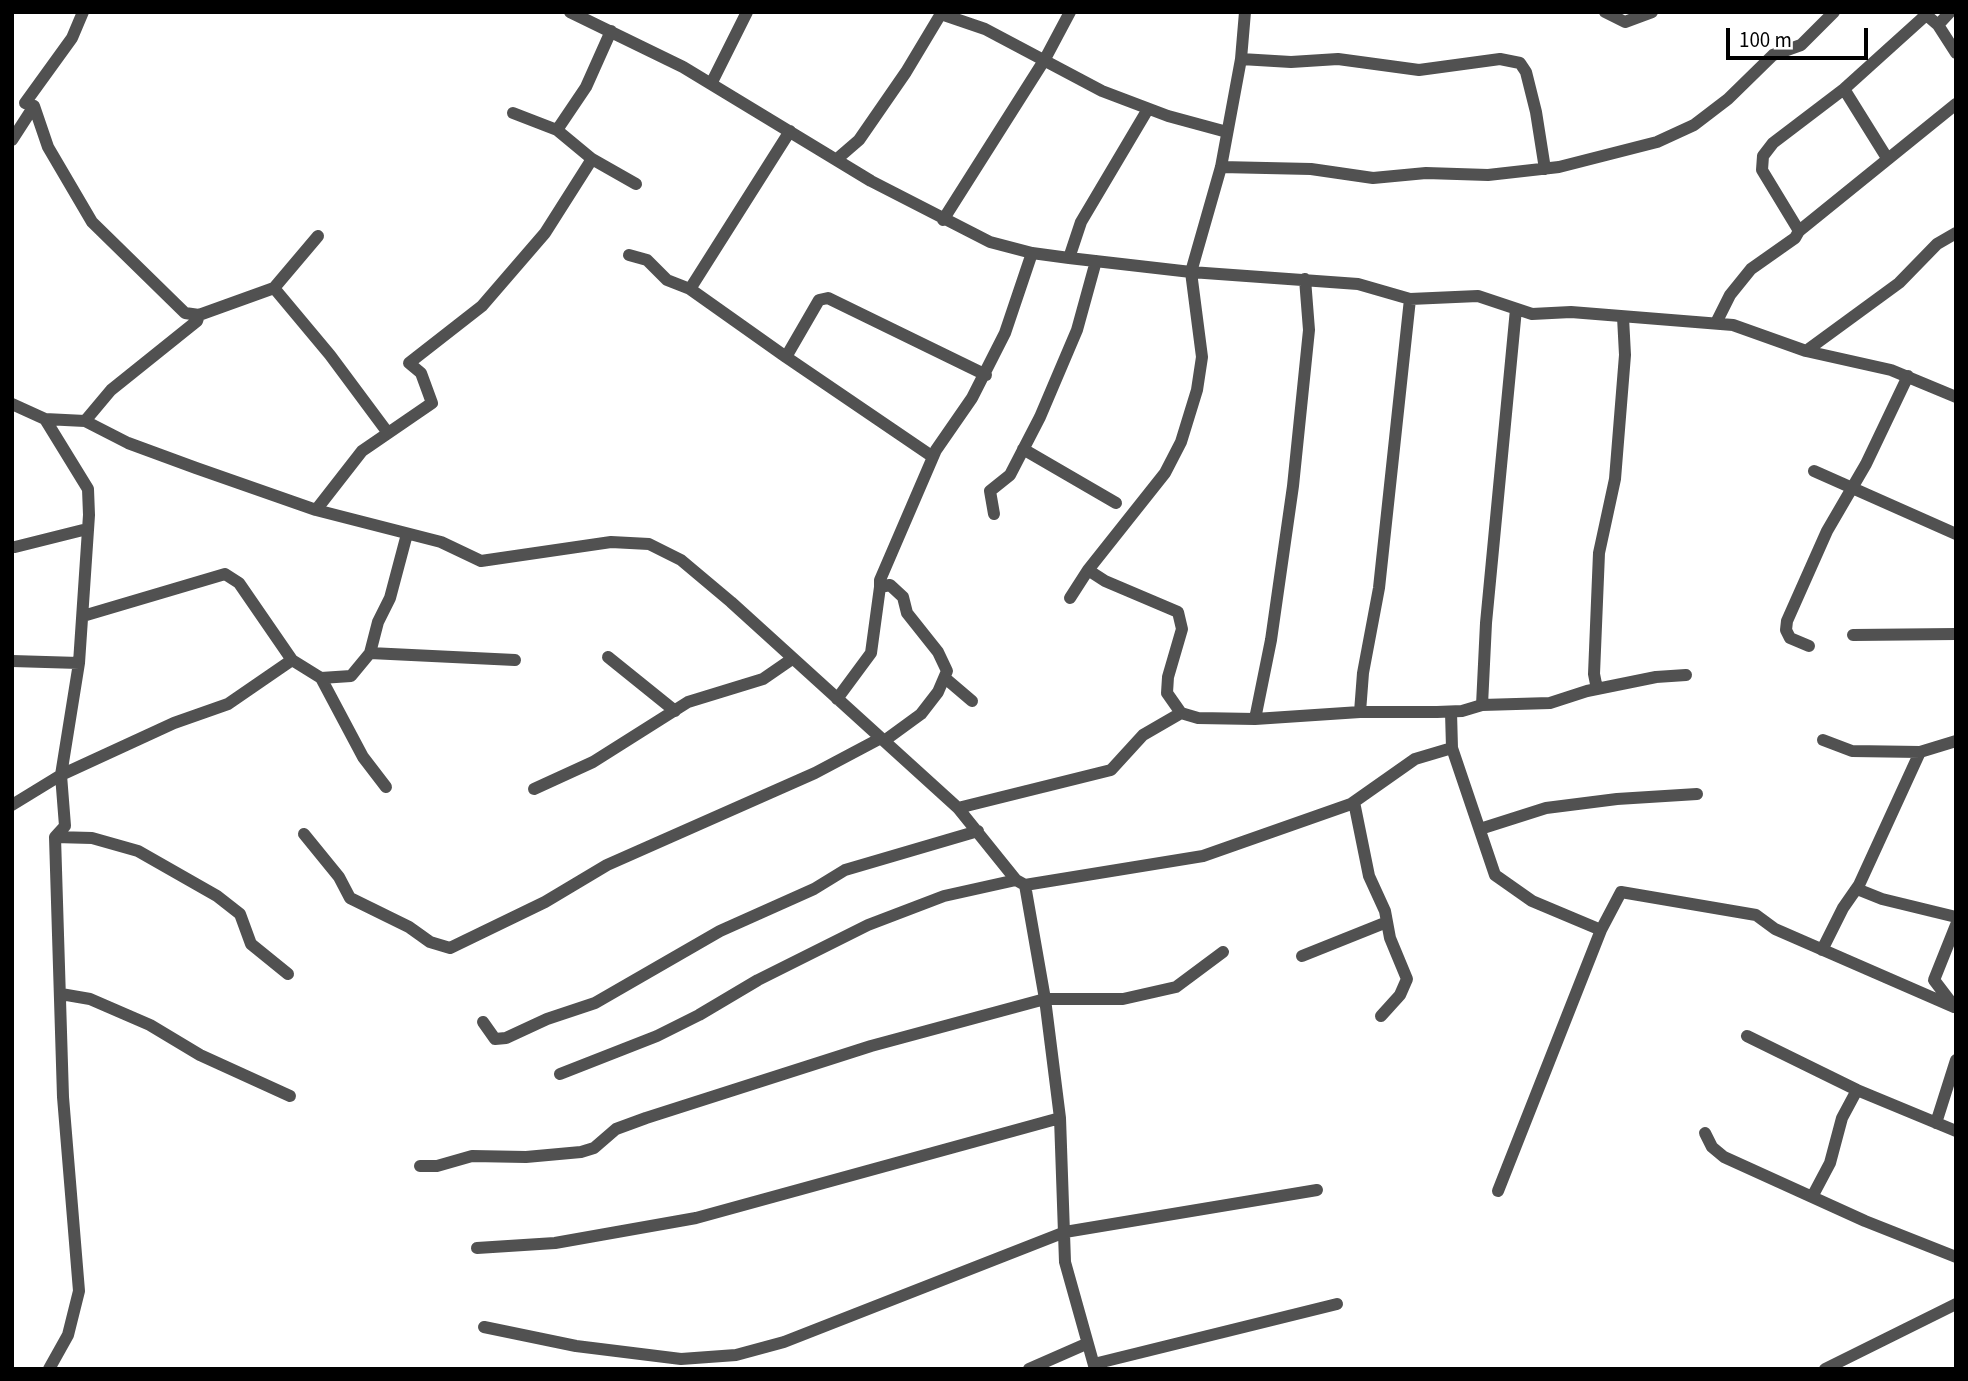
<!DOCTYPE html>
<style>
body{margin:0}
#map{position:relative;width:1968px;height:1381px;overflow:hidden;background:#fff;font-family:"Source Sans 3",sans-serif}
canvas{display:block}
.frame{position:absolute;inset:0;border:14px solid #000;pointer-events:none}
.scale{position:absolute;left:1726px;top:28px;width:142px;height:32px;box-sizing:border-box;border:4px solid #000;border-top:0;padding-left:9px;font-size:21px;line-height:24px;white-space:nowrap;color:#000;-webkit-text-stroke:5px #fff;paint-order:stroke}
</style>
<div id="map">
<canvas width="1968" height="1381"></canvas>
<div class="frame"></div>
<div class="scale">100 m</div>
</div>
<script>
const context = document.querySelector('canvas').getContext('2d');
context.lineJoin = 'round';
const toPath = rows => new Path2D(rows.map(r => 'M' + r).join(''));
function strokePath(path, color, width, dash) { context.strokeStyle = color; context.lineWidth = width; context.lineCap = dash ? 'butt' : 'round'; context.setLineDash(dash || []); context.stroke(path); }
strokePath(toPath([
 [570,12,683,67,871,181,990,242,1032,253,1069,258,1191,272,1358,284,1410,299,1478,296,1532,314,1571,312,1733,325,1806,351,1891,370,1956,397],
 [1605,12,1625,22,1652,12],
 [1923,12,1938,25,1956,53],
 [941,14,985,29,1102,91,1168,116,1227,132],
 [1938,25,1950,12],
 [1241,59,1291,62,1338,59,1419,70,1500,59,1520,63,1526,72,1536,112,1545,169],
 [711,84,747,12],
 [1844,89,1887,158],
 [34,106,48,147,92,222,185,313,199,315,197,321,111,390,85,421],
 [513,113,557,130,592,159,636,184],
 [557,130,586,87,611,31],
 [12,140,34,106,25,103,72,38,83,12],
 [837,159,859,140,906,72,942,12],
 [1221,167,1311,169,1373,178,1426,173,1488,175,1559,167,1657,142,1694,125,1728,99,1773,55,1801,45,1834,12],
 [943,220,1045,59,1070,12],
 [1799,231,1956,104],
 [629,255,647,260,667,280,690,289,786,357],
 [1069,258,1081,222,1148,109],
 [274,288,330,355,388,433],
 [690,289,790,131],
 [199,315,274,288,318,236],
 [1716,323,1730,295,1751,269,1795,238,1799,231,1762,170,1763,156,1773,143,1844,89,1926,15],
 [1806,351,1899,283,1937,244,1956,233],
 [12,404,45,419,85,421,128,443,196,468,316,510,441,542,481,561,611,542,649,544,681,560,731,602,958,808,1016,880,1025,885,1045,999,1060,1118,1065,1262,1095,1369],
 [45,419,88,489,89,515,79,663,61,775,65,826,55,837,63,1097,79,1291,68,1335,49,1369],
 [1023,449,1116,503],
 [933,457,786,357,819,300,828,298,986,375],
 [1814,471,1956,534],
 [316,510,362,451,432,403,421,373,409,363,482,306,545,233,592,159],
 [994,514,990,491,1010,475,1040,417,1077,330,1096,261],
 [15,547,87,529],
 [1088,570,1105,581,1178,612,1182,629,1168,677,1167,693,1181,713,1198,718,1255,719,1360,712,1437,712,1462,711,1482,705,1550,703,1587,691,1656,677,1686,675],
 [1070,598,1088,570,1165,473,1181,442,1197,390,1202,357,1191,272,1221,167,1241,59,1245,12],
 [83,616,225,574,239,583,292,660,321,678,363,757,386,787],
 [1853,635,1956,634],
 [1809,646,1790,638,1786,630,1787,621,1827,531,1866,464,1908,376],
 [370,653,515,660],
 [608,657,675,711],
 [12,661,79,663],
 [321,678,351,676,370,653,378,622,390,598,407,534],
 [945,678,972,701],
 [1597,689,1594,674,1599,553,1615,479,1625,355,1623,317],
 [837,699,871,653,880,587],
 [1482,705,1486,623,1516,309],
 [1360,712,1363,673,1379,588,1410,299],
 [1451,712,1452,748,1495,875,1532,901,1601,930],
 [1255,719,1271,640,1293,486,1309,330,1305,279],
 [1823,740,1852,751,1920,752,1956,741],
 [884,741,921,714,938,692,947,671,938,652,907,613,903,597,890,585,880,587,880,580,936,450,972,398,1005,333,1032,253],
 [534,789,593,762,688,702,763,679,792,659],
 [1354,802,1369,876,1385,911,1390,938,1407,979,1400,995,1381,1016],
 [12,805,61,775,174,723,228,704,292,660],
 [958,808,1111,770,1143,735,1181,713],
 [1480,829,1546,808,1617,799,1697,794],
 [304,834,339,877,350,898,409,927,430,942,450,948,545,902,607,865,815,773,881,738],
 [55,837,92,838,138,851,217,896,240,914,251,944,288,974],
 [1025,885,1203,856,1351,804,1415,759,1452,748],
 [1857,889,1882,899,1956,917],
 [1822,950,1843,908,1859,885,1920,752],
 [1302,956,1387,922],
 [61,994,90,999,150,1025,200,1055,290,1096],
 [1953,1005,1934,980,1956,925],
 [483,1022,495,1039,506,1038,547,1019,595,1003,720,931,814,889,845,870,978,831],
 [1747,1036,1857,1090,1956,1131],
 [560,1074,657,1036,699,1015,758,980,868,925,944,896,1016,880],
 [1936,1123,1956,1060],
 [1705,1133,1712,1147,1724,1157,1865,1221,1956,1257],
 [420,1166,437,1166,472,1156,526,1157,581,1152,594,1148,616,1129,646,1118,871,1046,1045,999,1123,999,1176,987,1223,952],
 [1498,1191,1601,930,1621,892,1756,915,1775,929,1954,1007],
 [1812,1197,1830,1163,1842,1118,1857,1090],
 [477,1248,555,1243,696,1218,1060,1118],
 [484,1327,576,1346,681,1359,736,1355,784,1342,1065,1232,1317,1190],
 [1094,1364,1337,1304],
 [1029,1369,1086,1344],
 [1825,1369,1956,1304]
]), '#515151', 12);
</script>
